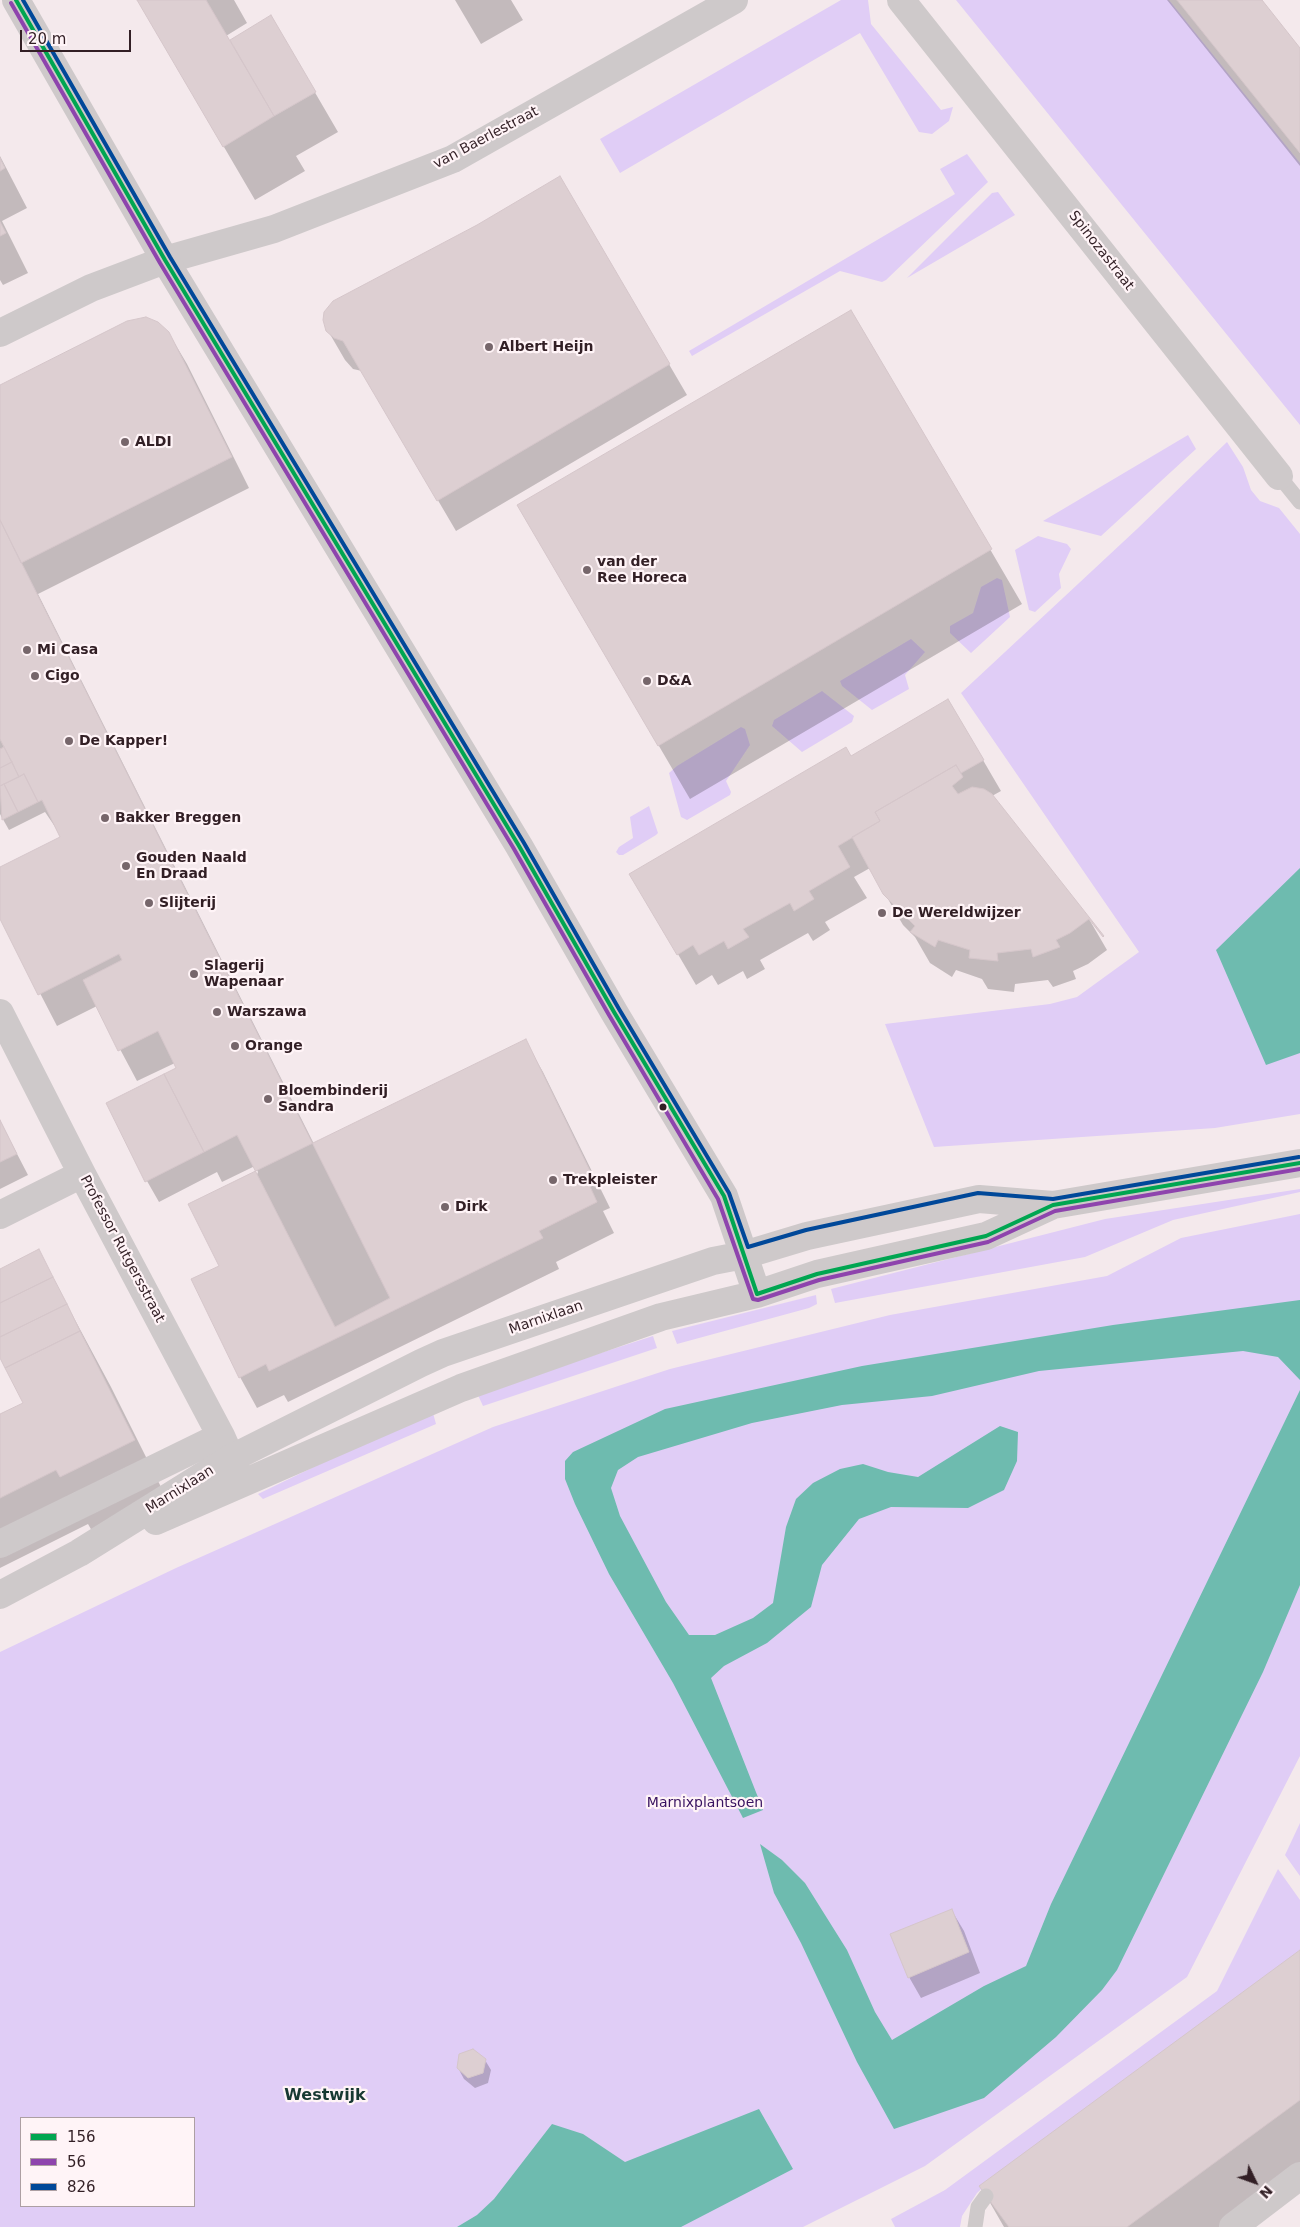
<!DOCTYPE html>
<style>
body{margin:0}
#map{position:relative;width:1300px;height:2227px;overflow:hidden;background:#f4e9ec;font-family:"DejaVu Sans",sans-serif}
canvas{display:block}
.legend{position:absolute;left:20px;top:2117px;width:175px;height:90px;box-sizing:border-box;background:#fff4f7;border:1px solid #ad9fa3;margin:0;padding:6px 9px;list-style:none;font-size:15px;color:#321f25}
.legend li{display:flex;align-items:center;gap:10px;height:25px}
.legend b{width:25px;border:1px solid #ad9fa3}
.north{position:absolute;left:1230px;top:2157px;width:50px;height:50px;-webkit-text-stroke:4px #fff4f7;paint-order:stroke;rotate:132deg;font-size:14px;font-weight:700;line-height:20px;text-align:center;color:#321f25}
.north::after{content:'';display:block;margin:auto;width:18px;height:22px;background:#321f25;clip-path:polygon(50% 0,100% 100%,50% 72%,0 100%)}
.scale{position:absolute;left:20px;top:30px;width:111px;height:22px;box-sizing:border-box;border:2px solid #321f25;border-top:0;padding-left:6px;font-size:15px;line-height:18px;white-space:nowrap;color:#321f25;-webkit-text-stroke:4px #fff4f7;paint-order:stroke}
</style>
<div id="map">
<canvas width="1300" height="2227"></canvas>
<ul class="legend">
<li><b style="height:6px;background:#00a651"></b>156</li>
<li><b style="height:6px;background:#8e44ad"></b>56</li>
<li><b style="height:6px;background:#004899"></b>826</li>
</ul>
<div class="north">N</div>
<div class="scale">20 m</div>
</div>
<script>
const context = document.querySelector('canvas').getContext('2d');
context.lineJoin = 'round';
function fill(path, color) { context.fillStyle = color; context.fill(path, 'evenodd'); }
const toPath = rows => new Path2D(rows.map(r => 'M' + r).join(''));
function strokePath(path, color, width, dash) { context.strokeStyle = color; context.lineWidth = width; context.lineCap = dash ? 'butt' : 'round'; context.setLineDash(dash || []); context.stroke(path); }
function drawText(font, color, halo, rows, align = 'center') {
  context.font = font + ' "DejaVu Sans",sans-serif'; context.lineWidth = 4.5; context.setLineDash([]); context.textBaseline = 'middle'; context.strokeStyle = halo; context.fillStyle = color; for (const [text, x, y, turn = 0] of rows) {
    context.save(); context.translate(x, y); context.rotate((+turn || 0) * Math.PI / 180); context.textAlign = isNaN(turn) ? turn : align; if (halo) context.strokeText(text, 0, 0); context.fillText(text, 0, 0); context.restore();
  }
}
fill(toPath([
 [841,0,868,0,871,24,941,110,953,107,949,121,932,134,919,132,860,33,620,173,600,139],
 [956,0,1169,0,1300,163,1300,425],
 [967,154,988,182,886,280,882,282,840,271,692,356,689,351,955,194,940,169],
 [998,192,1015,215,907,278,992,193],
 [1188,435,1196,449,1101,536,1043,521],
 [1227,442,1243,467,1251,490,1260,501,1279,508,1300,534,1300,1114,1215,1128,934,1147,885,1024,1050,1004,1077,997,1139,952,961,693,1137,529],
 [1038,536,1067,544,1071,549,1059,574,1061,588,1035,612,1029,610,1015,550],
 [997,578,1002,580,1010,617,971,653,950,633,950,626,973,613,981,587],
 [911,639,925,652,905,675,909,689,872,710,842,686,840,681],
 [822,691,854,716,852,722,802,752,772,726,774,720],
 [741,727,745,729,750,745,726,781,731,792,730,795,687,820,681,817,669,773,677,766],
 [649,806,658,833,656,835,623,855,619,855,616,852,619,847,633,838,630,817],
 [1300,1189,1300,1192,1173,1220,1085,1257,835,1303,831,1289,1105,1219],
 [1300,1214,1300,1756,1187,1977,925,2166,803,2227,0,2227,0,1652,176,1568,493,1427,670,1369,890,1315,1107,1276,1181,1238],
 [21,2118,194,2118,194,2206,21,2206],
 [816,1295,817,1304,809,1308,677,1344,672,1331],
 [653,1336,657,1348,483,1406,477,1393],
 [433,1413,436,1424,263,1499,258,1494,353,1448],
 [1300,1823,1300,1876,1285,1855],
 [1278,1869,1300,1900,1300,1951,998,2173,977,2193,962,2216,960,2227,895,2227,891,2219,945,2190,1217,1991]
]), '#e0cdf6');
fill(toPath([
 [1300,868,1300,1053,1266,1065,1216,950],
 [1300,1300,1300,1380,1278,1357,1243,1351,1039,1371,932,1396,842,1405,752,1423,638,1457,618,1470,611,1488,620,1516,666,1602,689,1635,715,1635,753,1618,773,1603,786,1527,796,1499,813,1483,840,1469,863,1464,888,1472,918,1477,1000,1426,1018,1432,1017,1461,1004,1490,968,1508,891,1507,859,1519,822,1565,811,1607,767,1643,724,1666,711,1678,763,1810,743,1818,673,1683,609,1574,575,1504,565,1479,565,1461,573,1452,665,1409,862,1366,1113,1325],
 [1300,1390,1300,1585,1263,1672,1117,1970,1102,1990,1056,2037,984,2098,894,2129,857,2062,801,1943,774,1893,760,1844,782,1860,805,1883,847,1950,875,2012,892,2040,984,1986,1026,1966,1051,1904],
 [759,2109,793,2169,681,2227,457,2227,477,2215,494,2199,552,2124,583,2134,625,2162]
]), '#6ebbaf');
fill(toPath([
 [138,0,234,0,247,23,226,36,233,48,271,17,338,132,296,156,305,171,255,200],
 [455,0,511,0,523,20,481,44],
 [1167,0,1260,0,1300,50,1300,166],
 [0,156,27,208,2,221,28,273,3,285,0,280],
 [560,178,687,395,456,531,362,371,353,369,345,360,327,329,478,226],
 [851,311,1022,604,690,799,550,560],
 [168,332,187,364,249,488,38,594,314,1144,525,1041,543,1072,610,1208,603,1211,614,1233,556,1262,559,1269,288,1402,284,1395,257,1408,240,1377,220,1266,258,1172,255,1166,222,1182,217,1172,159,1202,147,1181,178,1068,175,1063,137,1081,97,1006,57,1026,0,916,0,868,62,837,45,812,9,830,0,814,0,386],
 [948,700,1001,791,992,796,1089,919,1107,950,1088,964,1073,971,1076,979,1053,987,1048,980,1015,984,1014,992,988,989,982,979,956,970,952,977,930,963,915,937,903,925,870,868,854,877,867,898,825,922,830,930,813,941,808,933,760,960,765,969,747,979,743,971,718,985,712,975,696,985,631,874,851,757],
 [0,1121,28,1175,0,1189],
 [38,1251,111,1387,165,1495,92,1531,88,1524,0,1568,0,1416,24,1404,0,1355,0,1270],
 [952,1911,964,1931,980,1973,921,1998,909,1977],
 [1300,1952,1300,2177,1232,2227,1004,2227,981,2187],
 [485,2060,491,2070,488,2083,475,2088,464,2079,458,2068]
]), '#0003');
const building = toPath([
 [137,0,206,0,274,116,223,147,137,0],
 [1177,0,1262,0,1300,48,1300,153,1177,0],
 [271,15,316,92,274,116,230,40,271,15],
 [0,158,5,168,0,171,0,158],
 [560,176,670,364,437,501,343,341,334,338,326,331,323,320,324,312,333,301,477,225,560,176],
 [0,222,6,233,0,236,0,222],
 [851,310,992,549,658,746,517,505,851,310],
 [146,317,158,322,169,332,232,457,21,563,0,520,0,385,127,321,146,317],
 [0,520,390,1298,335,1327,237,1135,204,1152,164,1074,176,1068,158,1031,118,1051,83,980,122,960,119,954,38,995,0,919,0,867,60,837,42,800,38,802,24,774,19,777,0,739,0,520],
 [948,699,984,760,961,773,956,765,875,812,880,821,838,846,850,867,809,891,814,899,794,911,790,903,743,929,749,937,728,949,724,941,699,955,693,945,677,955,629,874,846,747,851,756,948,699],
 [4,747,12,762,0,768,0,749,4,747],
 [12,762,19,777,0,786,0,768,12,762],
 [956,765,963,777,952,786,958,794,972,787,984,789,992,794,1104,936,1103,937,1089,919,1070,933,1056,940,1060,947,1033,957,1031,949,997,953,998,961,969,958,970,950,938,940,935,947,910,932,915,926,883,894,852,837,880,821,875,812,956,765],
 [24,774,38,802,18,812,4,784,24,774],
 [4,784,18,812,2,820,0,786,4,784],
 [526,1039,593,1177,587,1180,597,1202,539,1231,543,1238,269,1371,266,1364,239,1378,191,1279,219,1266,188,1204,526,1039],
 [164,1074,204,1152,145,1182,106,1103,164,1074],
 [0,1120,17,1154,0,1162,0,1120],
 [39,1249,53,1277,0,1303,0,1269,39,1249],
 [53,1277,67,1304,0,1337,0,1303,53,1277],
 [67,1304,80,1331,5,1368,0,1358,0,1337,67,1304],
 [80,1331,135,1440,60,1477,56,1470,0,1498,0,1414,23,1403,5,1368,80,1331],
 [952,1909,969,1952,908,1978,890,1934,952,1909],
 [1300,1950,1300,2100,1127,2227,1009,2227,979,2186,1300,1950],
 [473,2049,486,2059,483,2073,468,2078,457,2068,459,2054,473,2049]
]);
fill(building, '#ddcfd2');
strokePath(building, '#d5c6ca', 1);
strokePath(toPath([
 [1279,476,1300,502],
 [975,2227,978,2207,986,2196]
]), '#cec9ca', 15);
strokePath(toPath([
 [901,0,1279,476],
 [0,333,91,288,165,260,274,229,453,159,734,0],
 [0,1013,82,1174,221,1436,241,1481],
 [0,1215,82,1174],
 [0,1544,221,1436],
 [1233,2227,1300,2176]
]), '#cec9ca', 28);
strokePath(toPath([
 [16,0,165,260,519,846,614,1012,724,1196,757,1294],
 [156,1521,461,1388,661,1317,757,1294,817,1274,986,1236,1051,1206],
 [0,1595,79,1553,230,1459,421,1363,443,1353,713,1261,744,1255,807,1236,979,1199,1053,1205,1300,1163]
]), '#cec9ca', 28);
strokePath(toPath([
 [16,0,165,260,519,846,614,1012,724,1196,757,1294,817,1274,986,1236,1053,1205,1300,1163]
]), '#00a651', 4);
strokePath(toPath([
 [11,3,160,263,514,849,609,1015,718,1199,753,1299,758,1300,819,1280,988,1242,1055,1211,1300,1169]
]), '#8e44ad', 4);
strokePath(toPath([
 [23,0,170,257,524,843,619,1009,729,1193,748,1247,806,1230,978,1193,1053,1199,1299,1157]
]), '#004899', 4);
for (const [x, y, r, color] of [
 [489,347,5,"#76666b"],
 [125,442,5,"#76666b"],
 [587,570,5,"#76666b"],
 [27,650,5,"#76666b"],
 [35,676,5,"#76666b"],
 [647,681,5,"#76666b"],
 [69,741,5,"#76666b"],
 [105,818,5,"#76666b"],
 [126,866,5,"#76666b"],
 [149,903,5,"#76666b"],
 [882,913,5,"#76666b"],
 [194,974,5,"#76666b"],
 [217,1012,5,"#76666b"],
 [235,1046,5,"#76666b"],
 [268,1099,5,"#76666b"],
 [663,1107,4.5,"#321f25"],
 [553,1180,5,"#76666b"],
 [445,1207,5,"#76666b"]
]) { const dot = new Path2D(); dot.arc(x, y, r, 0, 2 * Math.PI); context.fillStyle = color; context.fill(dot); strokePath(dot, '#fff4f7', 2); }
drawText('14px', '#321f25', '#fff4f7', [
 ["van Baerlestraat",486,138,-28],
 ["Spinozastraat",1101,251,52],
 ["Professor Rutgersstraat",122,1249,62],
 ["Marnixlaan",546,1318,-19],
 ["Marnixlaan",180,1490,-32]
]);
drawText('bold 14px', '#321f25', '#fff4f7', [
 ["Albert Heijn",499,347],
 ["ALDI",135,442],
 ["van der",597,562],
 ["Ree Horeca",597,578],
 ["Mi Casa",37,650],
 ["Cigo",45,676],
 ["D&A",657,681],
 ["De Kapper!",79,741],
 ["Bakker Breggen",115,818],
 ["Gouden Naald",136,858],
 ["En Draad",136,874],
 ["Slijterij",159,903],
 ["De Wereldwijzer",892,913],
 ["Slagerij",204,966],
 ["Wapenaar",204,982],
 ["Warszawa",227,1012],
 ["Orange",245,1046],
 ["Bloembinderij",278,1091],
 ["Sandra",278,1107],
 ["Trekpleister",563,1180],
 ["Dirk",455,1207]
], 'left');
drawText('14px', '#381260', '#fff4f7', [
 ["Marnixplantsoen",705,1803]
]);
drawText('bold 16px', '#173832', '#fff4f7', [
 ["Westwijk",325,2096]
]);
</script>
